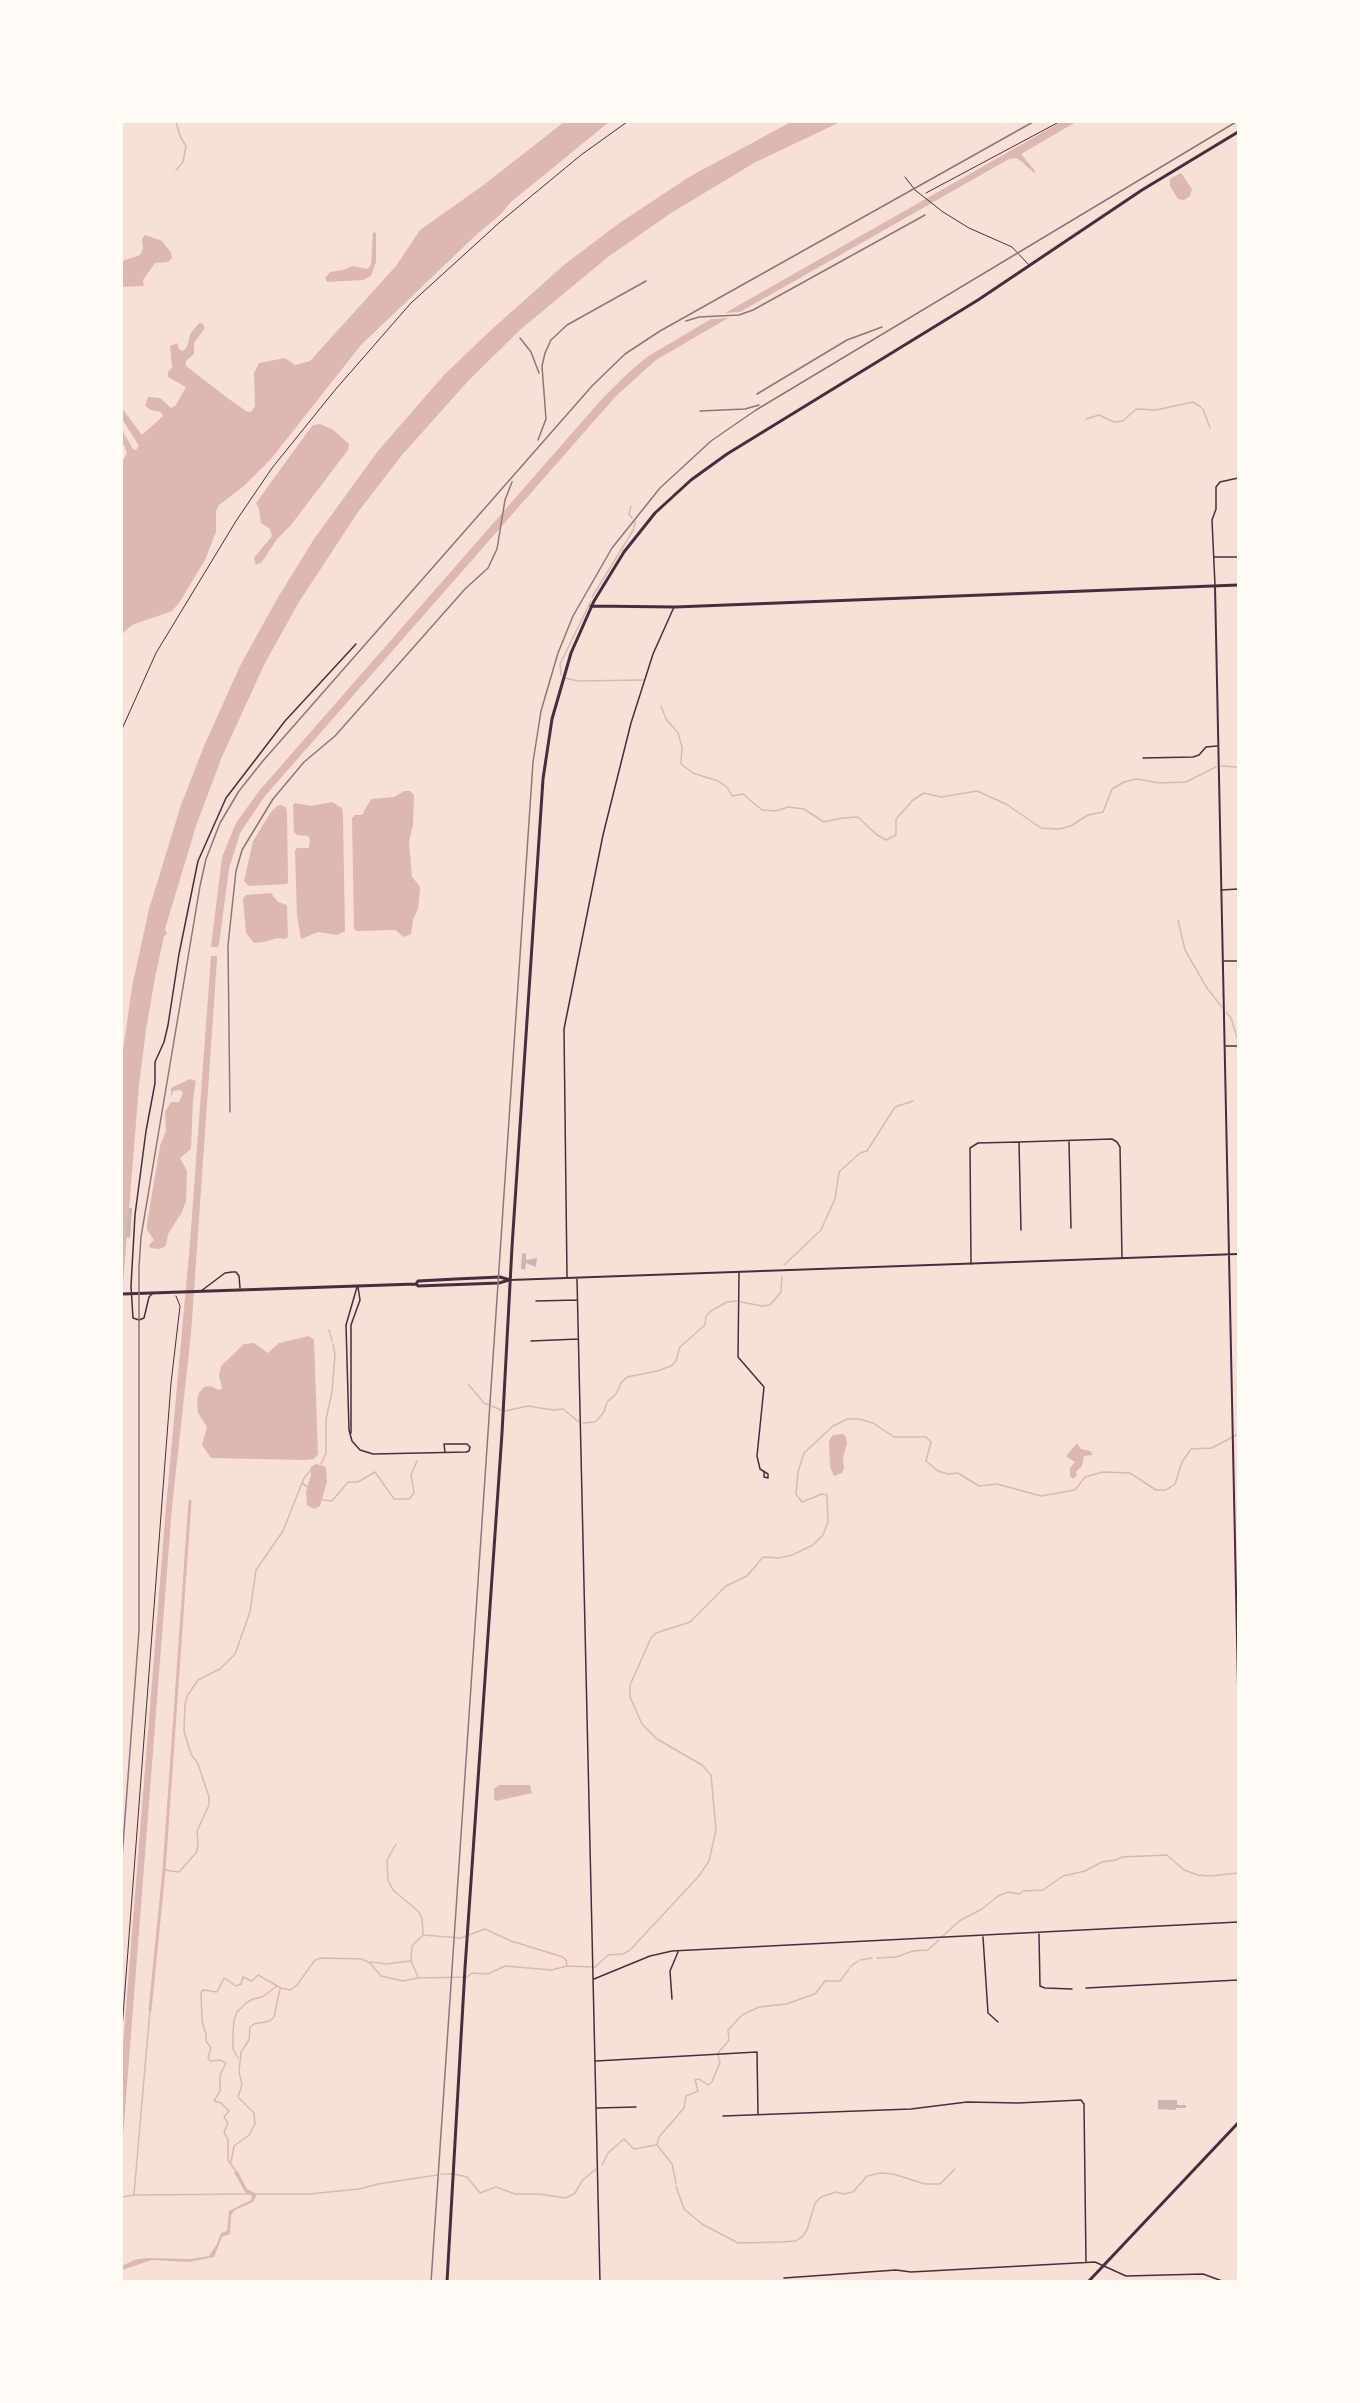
<!DOCTYPE html>
<style>
body{margin:0}
#map{position:relative;width:1360px;height:2403px;overflow:hidden;background:#f7e1d7;font-family:Lora,serif}
canvas{display:block}
.frame{position:absolute;inset:0;border:123px solid #fffaf5;pointer-events:none}
</style>
<div id="map">
<canvas width="1360" height="2403"></canvas>
<div class="frame"></div>
</div>
<script>
const context = document.querySelector('canvas').getContext('2d');
context.lineJoin = 'round';
function fill(path, color) { context.fillStyle = color; context.fill(path, 'evenodd'); }
const toPath = rows => new Path2D(rows.map(r => 'M' + r).join(''));
function strokePath(path, color, width, dash) { context.strokeStyle = color; context.lineWidth = width; context.lineCap = dash ? 'butt' : 'round'; context.setLineDash(dash || []); context.stroke(path); }
fill(toPath([
 [564,122,609,122,511,202,500,215,476,235,361,345,271,459,244,486,219,505,216,511,216,532,205,560,179,603,172,611,132,625,122,634,122,462,127,453,122,441,122,430,133,449,136,450,139,446,122,419,122,408,142,435,163,416,161,412,151,410,145,406,148,397,160,398,171,408,176,405,186,387,168,377,168,372,172,368,170,346,177,343,179,349,183,351,187,347,190,334,199,323,202,323,205,328,194,343,194,354,186,361,186,366,229,399,246,411,251,412,255,406,254,373,259,363,285,358,295,365,310,361,396,266,420,230,485,184],
 [791,122,840,122,754,163,671,213,608,257,521,329,469,380,402,455,358,512,299,602,265,663,221,759,196,826,165,929,167,934,164,936,155,978,146,1030,139,1085,122,1297,122,1057,132,987,149,909,181,805,204,746,240,666,277,599,314,539,378,451,444,375,491,330,564,265,618,224,689,177],
 [1061,122,1076,122,1021,154,1035,171,1034,173,1021,161,1016,158,1009,159,740,312,725,313],
 [1181,173,1192,189,1190,196,1184,200,1178,199,1170,186,1170,179],
 [373,232,376,233,376,262,371,276,363,280,327,282,325,278,330,272,343,270,353,266,367,269,371,265],
 [145,235,162,241,171,253,172,258,168,262,155,263,143,280,144,286,122,287,122,261,140,255,143,248,142,239],
 [728,318,656,360,616,396,265,796,240,833,229,869,219,944,218,947,211,947,222,857,236,823,259,791,601,400,628,373,647,357,711,319],
 [320,424,332,429,349,444,348,450,291,525,277,539,262,562,256,565,254,558,272,536,270,529,261,523,259,509,256,503,306,434,313,425],
 [404,791,410,791,414,795,413,825,409,842,412,877,419,885,420,889,418,909,413,920,411,934,404,937,395,930,356,931,354,928,352,818,355,815,362,815,371,799,394,797],
 [332,802,342,808,343,816,345,931,337,935,318,932,301,939,297,916,295,851,297,848,309,848,310,840,308,836,297,835,294,832,293,805,295,803,311,806],
 [282,805,286,808,287,813,288,882,287,884,249,886,244,881,253,841,271,812,277,806],
 [271,893,278,902,287,905,288,937,285,939,277,938,264,942,254,943,246,933,243,899,246,895],
 [211,956,217,956,217,960,191,1334,172,1507,122,2150,122,2057,166,1507,190,1243],
 [190,1079,196,1081,193,1100,191,1149,180,1158,187,1171,186,1201,182,1212,168,1234,166,1246,159,1249,150,1248,149,1245,154,1240,147,1230,147,1224,160,1146,166,1131,165,1112,171,1102,179,1102,183,1093,181,1090,173,1091,171,1098,171,1088],
 [309,1336,314,1340,318,1454,314,1459,305,1460,211,1458,202,1445,207,1427,198,1413,197,1401,199,1393,204,1387,210,1386,219,1390,222,1389,219,1375,221,1366,244,1344,254,1343,268,1353,279,1343],
 [843,1434,846,1437,847,1443,843,1458,844,1468,842,1473,834,1476,830,1467,829,1441,833,1435],
 [1077,1443,1081,1449,1090,1451,1093,1455,1084,1456,1082,1466,1076,1472,1077,1476,1073,1479,1070,1476,1070,1468,1075,1462,1067,1457,1067,1455],
 [316,1464,326,1467,327,1482,320,1506,314,1509,307,1505,306,1492,311,1475,310,1468],
 [499,1785,530,1785,532,1793,496,1801,494,1799,494,1789],
 [237,2170,247,2189,255,2193,256,2196,253,2202,235,2210,231,2215,230,2234,222,2237,214,2257,189,2262,152,2260,122,2270,122,2266,134,2260,146,2258,190,2259,209,2256,217,2244,221,2233,227,2231,229,2211,251,2200,252,2196,245,2192,234,2172]
]), '#dcb8b0');
strokePath(toPath([
 [176,170,183,162,186,146,180,136,176,122],
 [1203,409,1210,428],
 [1086,419,1099,415,1114,422,1123,421,1136,409,1156,410,1193,402,1201,407],
 [631,506,629,514,632,518],
 [592,597,634,529,635,521],
 [561,675,560,664,591,601],
 [565,678,578,681,643,680],
 [661,706,666,719,678,733,682,747,681,764,693,773,718,781,727,787,732,796,743,794,762,810,776,811,788,807,804,809,824,822,842,818,858,817,877,835,886,840,896,835,896,819,913,800,924,793,941,797,977,791,1006,804,1041,828,1059,829,1071,826,1088,815,1103,812,1112,789,1124,782,1136,779,1160,783,1186,782,1216,767],
 [1221,766,1238,767],
 [1178,920,1185,950,1207,988,1222,1007],
 [1226,1012,1231,1018,1238,1041],
 [784,1265,821,1230,835,1199,839,1172,860,1153,867,1151,895,1107,913,1101],
 [741,1302,762,1306,770,1305,781,1292,782,1276],
 [329,1330,332,1341],
 [468,1384,484,1403,489,1405],
 [492,1406,501,1410],
 [505,1411,528,1406,553,1410,563,1409,579,1422],
 [583,1423,595,1422,598,1419,604,1412,607,1402,616,1394,621,1383,627,1377,657,1371,671,1366,676,1361,680,1347,705,1325,706,1316,711,1311,727,1302,737,1301],
 [321,1464,326,1453,326,1419,332,1392,335,1355,333,1344],
 [303,1484,308,1487],
 [323,1500,332,1501,348,1482,358,1482,375,1472,394,1499,409,1499,414,1493,411,1475,417,1461],
 [396,1844,387,1860,388,1880,393,1890,418,1911,422,1918,423,1934],
 [164,1870,179,1872,196,1853,198,1846,197,1831,209,1805,209,1797,198,1764,191,1754,184,1731,185,1705,187,1696,198,1680,220,1669,235,1654,250,1612,256,1570,283,1531,304,1478,310,1471],
 [943,1936,959,1921,982,1909,998,1896,1008,1892,1019,1894,1023,1891,1043,1890,1063,1876,1085,1871,1102,1862,1116,1860,1122,1857,1167,1855,1184,1870,1198,1875,1211,1876,1238,1873],
 [877,1958,896,1957,913,1951,928,1950,939,1940],
 [860,1960,872,1958],
 [371,1962,387,1964,410,1961],
 [850,1967,858,1961],
 [418,1977,411,1961,412,1946,423,1935,461,1938,485,1929,511,1941,563,1957,566,1960,567,1966],
 [718,2053,729,2040,728,2030,742,2015,759,2007,786,2004,815,1994,825,1981,840,1981,849,1969],
 [238,2058,233,2049,233,2035,234,2020,237,2012,246,2003,253,1999,262,1997,277,1986],
 [657,2145,659,2137,684,2108,686,2096,698,2091,695,2080,699,2079,708,2085,712,2082,720,2062,718,2055],
 [657,2145,672,2164,676,2183],
 [231,2162,234,2146,249,2135,255,2124,254,2113,238,2097,242,2085,239,2072,241,2052,249,2040,250,2027,254,2024,270,2021,274,2017,280,1989],
 [602,2165,608,2153,624,2139,634,2149,656,2145],
 [235,2170,228,2160,228,2139,224,2133,228,2123,224,2117,229,2111,221,2103,214,2101,220,2091,220,2075,226,2063,220,2060,210,2061,208,2057,211,2048,206,2041,206,2034,202,2021,201,1993,203,1990,217,1992,224,1978,236,1986,241,1984,243,1977,252,1981,258,1975,281,1988,290,1990,297,1985,315,1960,322,1958,362,1959,370,1963,381,1976,403,1981,418,1978,467,1977,472,1973,488,1974,505,1966,552,1970,567,1966,595,1967,608,1955,623,1954,630,1950,698,1877,709,1861,716,1830,711,1775,702,1765,657,1739,642,1724,630,1697,630,1685,651,1638,656,1633,690,1622,726,1586,747,1576,763,1557,779,1558,792,1555,813,1545,823,1535,828,1522,827,1495,822,1494,802,1502,796,1494,798,1472,804,1453,833,1426,847,1419,859,1419,873,1423,894,1437,926,1437,931,1442,926,1461,938,1471,948,1474,958,1473,979,1486,997,1484,1041,1496,1075,1490,1085,1477,1103,1472,1130,1473,1156,1490,1166,1490,1175,1484,1182,1462,1191,1449,1212,1448,1238,1434],
 [441,2174,454,2174,467,2177,480,2193,496,2187,515,2194,539,2194,566,2198,575,2193,582,2181,596,2169],
 [676,2186,684,2209,702,2224,738,2243,781,2242,796,2241,803,2236,807,2230,815,2203,821,2197,836,2192,844,2194,853,2192,867,2176,880,2173,893,2174,925,2184,940,2184,955,2169],
 [134,2194,150,2010],
 [254,2194,309,2194,359,2189,378,2184,437,2175],
 [122,2197,134,2195,249,2194]
]), '#dcb8b0', 1.5);
strokePath(toPath([
 [150,2010,164,1870,190,1501]
]), '#dcb8b0', 3);
fill(toPath([
 [129,1208,132,1208,130,1238,126,1237],
 [522,1253,526,1254,526,1260,537,1258,536,1267,526,1263,525,1270,521,1269],
 [1158,2100,1177,2100,1177,2105,1186,2105,1186,2108,1176,2108,1176,2110,1158,2109]
]), '#ccb4b1');
strokePath(toPath([
 [926,193,1059,122],
 [122,729,156,653,236,521,272,468,335,390,411,303,500,222,581,155,627,122],
 [122,2029,171,1383,180,1306,176,1296]
]), '#4a2c40', 1);
strokePath(toPath([
 [905,177,915,190,943,212,969,228,1012,247,1029,265]
]), '#4a2c40', 1);
strokePath(toPath([
 [1214,557,1238,557],
 [1215,585,1212,520,1216,509,1216,487,1220,482,1238,478],
 [1143,758,1193,757,1199,755,1206,747,1217,746],
 [1221,890,1238,889],
 [1224,961,1238,961],
 [1226,1046,1238,1046],
 [1019,1142,1021,1230],
 [1069,1142,1071,1228],
 [971,1264,970,1148,978,1143,1019,1142,1112,1139,1117,1142,1120,1147,1122,1258],
 [739,1273,738,1357,764,1387,757,1456,760,1469,768,1474,768,1478,764,1477,764,1472],
 [567,1277,564,1029,603,835,631,723,653,654,674,607],
 [577,1279,600,2282],
 [357,1287,346,1325,349,1430,352,1441,360,1450,373,1454,466,1452,469,1451,470,1447,467,1444,444,1444,445,1452],
 [201,1291,225,1273,232,1272,236,1272,239,1276,240,1288],
 [152,1294,149,1297,144,1318,139,1320,133,1318,131,1286,135,1215,146,1131,155,1083,155,1062,164,1042,168,1025,179,954,198,861,226,798,285,721,356,644],
 [536,1301,577,1300],
 [531,1341,578,1339],
 [351,1433,351,1325,360,1300,358,1287],
 [1039,1934,1040,1986,1045,1988,1072,1989],
 [983,1937,988,2013,998,2022],
 [594,1979,650,1956,672,1951,1238,1922],
 [1086,1988,1238,1980],
 [672,1999,670,1971,678,1952],
 [596,2061,757,2052,758,2114],
 [597,2108,636,2107],
 [723,2116,911,2109,967,2102,1018,2103,1081,2100,1084,2104,1086,2262],
 [784,2278,896,2270,911,2272,1095,2262,1126,2276,1203,2274,1225,2282]
]), '#4a2c40', 1.5);
strokePath(toPath([
 [1215,586,1238,1686],
 [510,1280,1238,1254]
]), '#4a2c40', 2);
strokePath(toPath([
 [591,606,675,607,1238,585],
 [416,1284,418,1286,499,1283,509,1280],
 [122,1294,357,1286,416,1284,418,1281,456,1279,500,1277,510,1280],
 [447,2282,465,1968,502,1433,512,1247,543,779,552,719,571,653,594,601,624,552,655,513,691,480,727,454,978,300,1142,190,1238,132]
]), '#4a2c40', 3);
strokePath(toPath([
 [1088,2282,1238,2123]
]), '#4a2c40', 3);
strokePath(toPath([
 [686,321,699,317,739,315,753,310,925,215],
 [520,338,531,352,539,373],
 [757,394,847,340,882,327],
 [700,411,745,409,759,405],
 [538,440,546,419,542,366,545,353,551,340,567,325,646,281],
 [230,1112,228,945,236,871,242,850,273,799,304,762,335,736,465,589,488,568,497,549,505,500,512,482],
 [122,1858,139,1630,139,1267,141,1237,200,886,206,859,220,823,239,791,262,762,592,386,625,354,660,331,1033,122],
 [431,2282,533,762,541,711,558,653,573,616,612,548,660,488,711,441,756,410,1236,122]
]), '#8f747c', 1.5);
</script>
